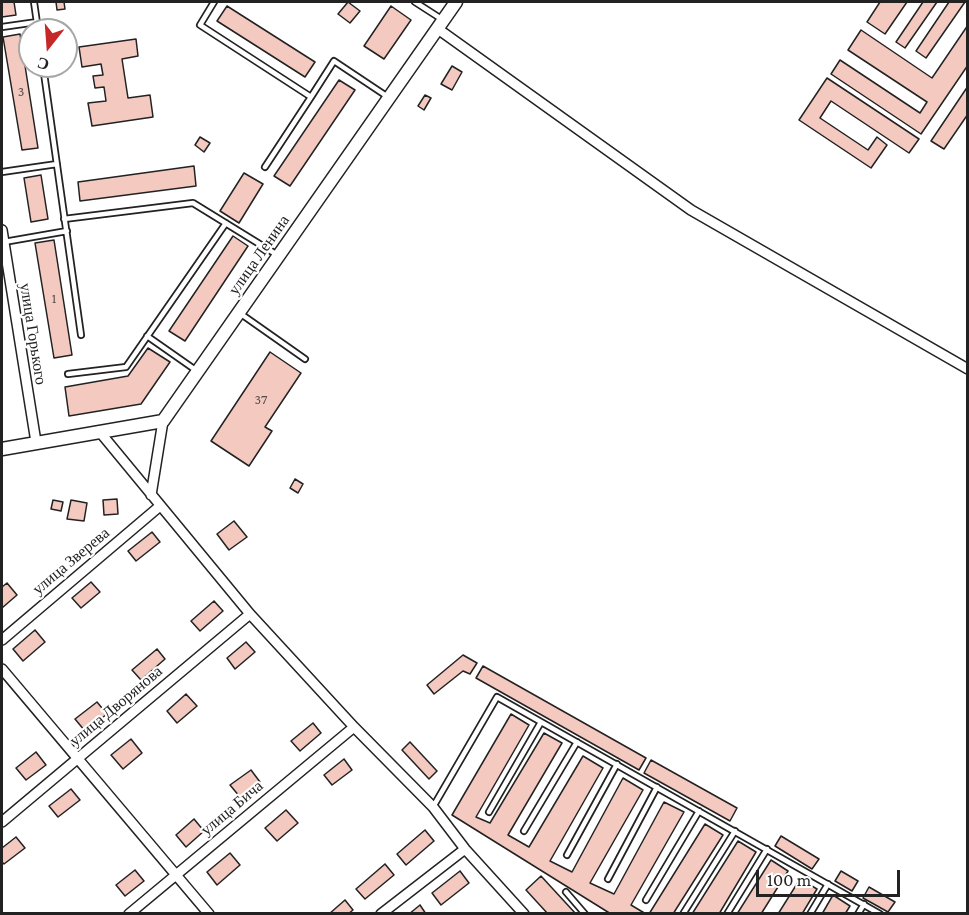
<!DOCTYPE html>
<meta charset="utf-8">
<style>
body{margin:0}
#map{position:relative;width:969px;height:915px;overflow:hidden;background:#fff;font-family:"Crimson Pro",serif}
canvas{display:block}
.frame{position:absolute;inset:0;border:3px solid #222;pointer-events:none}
.north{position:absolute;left:18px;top:18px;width:60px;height:60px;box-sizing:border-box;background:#fff;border:2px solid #a7a7a7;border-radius:50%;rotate:197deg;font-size:16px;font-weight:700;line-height:24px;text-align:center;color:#222}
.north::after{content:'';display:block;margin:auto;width:21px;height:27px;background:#c62828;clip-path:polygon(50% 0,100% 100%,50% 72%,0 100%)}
.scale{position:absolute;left:756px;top:870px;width:144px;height:27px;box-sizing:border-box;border:3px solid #222;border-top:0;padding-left:8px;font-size:18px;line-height:21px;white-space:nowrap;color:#222;-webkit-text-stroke:4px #fff;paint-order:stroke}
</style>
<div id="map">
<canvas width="969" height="915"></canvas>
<div class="frame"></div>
<div class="north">С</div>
<div class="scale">100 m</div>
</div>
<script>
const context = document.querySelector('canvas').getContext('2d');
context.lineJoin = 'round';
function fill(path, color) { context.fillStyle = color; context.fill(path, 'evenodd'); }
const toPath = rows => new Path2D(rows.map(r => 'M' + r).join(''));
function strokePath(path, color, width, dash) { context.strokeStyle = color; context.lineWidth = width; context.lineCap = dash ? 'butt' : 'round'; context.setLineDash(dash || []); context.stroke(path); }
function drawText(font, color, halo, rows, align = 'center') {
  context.font = font + ' "Crimson Pro",serif'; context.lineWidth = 4.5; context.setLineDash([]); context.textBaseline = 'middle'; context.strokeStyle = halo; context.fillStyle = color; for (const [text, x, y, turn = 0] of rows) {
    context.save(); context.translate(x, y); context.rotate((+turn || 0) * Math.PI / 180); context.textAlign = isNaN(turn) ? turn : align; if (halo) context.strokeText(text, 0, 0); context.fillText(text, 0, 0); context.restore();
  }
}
const building = toPath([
 [2,2,14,2,16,15,2,17,2,2],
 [56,2,64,2,65,9,57,10,56,2],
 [348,2,360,11,350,23,338,14,348,2],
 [880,2,907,2,885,34,867,22,880,2],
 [923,2,937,2,905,48,896,42,923,2],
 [949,2,965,2,926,58,916,51,949,2],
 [227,6,315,62,305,77,217,21,227,6],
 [391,6,411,20,384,59,364,46,391,6],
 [968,25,968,65,921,134,831,74,840,60,920,113,927,102,848,50,861,30,932,78,968,25],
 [20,34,38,148,22,150,3,37,20,34],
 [136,39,138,56,122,59,128,98,150,95,153,117,92,126,88,103,106,101,104,87,95,88,93,76,103,75,101,64,82,67,79,47,136,39],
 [452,66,462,72,452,90,441,84,452,66],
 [827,78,919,139,909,153,831,101,820,118,868,150,877,137,887,145,871,168,799,120,827,78],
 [339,80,355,90,290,186,274,176,339,80],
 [968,86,968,114,944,149,931,141,968,86],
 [425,95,431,98,424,110,418,106,425,95],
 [200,137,210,143,204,152,195,145,200,137],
 [194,166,196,186,80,201,78,182,194,166],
 [244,173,263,184,239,223,220,211,244,173],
 [41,175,48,219,31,222,24,178,41,175],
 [233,236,248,246,185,341,169,331,233,236],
 [54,240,72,355,54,358,35,243,54,240],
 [148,348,170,362,141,404,69,416,65,387,128,376,148,348],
 [270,352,301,373,265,427,272,431,249,466,211,441,270,352],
 [295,479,303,484,298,493,290,488,295,479],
 [117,499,118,514,104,515,103,500,117,499],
 [53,500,63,502,61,511,51,509,53,500],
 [71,500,87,503,84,521,67,519,71,500],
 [234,521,247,537,229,550,217,534,234,521],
 [152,532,160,542,136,561,128,551,152,532],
 [91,582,100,592,81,608,72,598,91,582],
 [7,583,17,595,2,608,2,587,7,583],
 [214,601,223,611,200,631,191,621,214,601],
 [35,630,45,642,23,661,13,649,35,630],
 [246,642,255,652,235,669,227,658,246,642],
 [157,649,165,659,141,680,132,670,157,649],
 [463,655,477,663,470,674,463,671,434,694,427,685,463,655],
 [483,666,646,758,639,770,476,678,483,666],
 [186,694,197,706,177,723,167,711,186,694],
 [97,702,107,714,85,731,75,719,97,702],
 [511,714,529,725,476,817,490,823,544,733,562,743,508,835,529,847,583,756,603,768,550,861,572,872,623,778,643,790,590,883,614,894,664,802,684,812,631,905,646,914,611,914,452,815,511,714],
 [313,723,321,733,300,751,291,741,313,723],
 [131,739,142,753,123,769,111,755,131,739],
 [410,742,437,771,429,779,402,750,410,742],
 [36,752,46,765,26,780,16,768,36,752],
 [344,759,352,770,332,785,324,775,344,759],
 [651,760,737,808,730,821,644,773,651,760],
 [251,770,260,782,240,797,230,785,251,770],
 [71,789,80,800,58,817,49,806,71,789],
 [286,810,298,823,277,841,265,828,286,810],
 [194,819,204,831,186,847,176,835,194,819],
 [705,824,723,835,673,914,649,914,705,824],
 [425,830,434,841,406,865,397,854,425,830],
 [781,836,819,859,812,869,775,846,781,836],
 [16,837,25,848,4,864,2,862,2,848,16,837],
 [738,841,756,852,719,914,692,914,738,841],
 [230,853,240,865,217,885,207,872,230,853],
 [771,860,788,871,761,914,737,914,771,860],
 [385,864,394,875,365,899,356,889,385,864],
 [135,870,144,881,125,896,116,885,135,870],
 [460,871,469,883,441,905,432,893,460,871],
 [841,871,858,881,852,891,835,881,841,871],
 [541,876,576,914,548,914,526,890,541,876],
 [800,879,817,889,802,914,778,914,800,879],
 [869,887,895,902,888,912,863,898,869,887],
 [833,895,850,906,845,914,822,914,833,895],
 [345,900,353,910,348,914,329,914,345,900],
 [420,905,426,914,409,914,420,905]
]);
fill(building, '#f3c9c0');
strokePath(building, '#222', 1.5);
const lane = toPath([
 [34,2,38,30],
 [214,2,200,25,311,97,265,167],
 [415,2,443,20],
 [2,27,37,22],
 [43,66,81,335],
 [311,97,334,61,388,97],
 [2,172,57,164],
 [64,219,193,203,279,256],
 [4,242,67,231],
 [241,314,305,359],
 [147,336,197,371],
 [68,374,126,367,226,223],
 [433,807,497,697,880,914],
 [489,812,541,722],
 [524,831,577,742],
 [567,855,617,764],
 [608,879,657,787],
 [566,892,585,914],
 [646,900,699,811],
 [683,914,735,831],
 [727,914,767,849],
 [810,914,828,884],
 [858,914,864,904]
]);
const street = toPath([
 [438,29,691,210,968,369],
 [2,230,36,442],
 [99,431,250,614,354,727,433,807,465,849,524,914],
 [151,495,163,421],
 [2,640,160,506],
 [2,669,209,914],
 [2,822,250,614],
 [129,914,354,727],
 [381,914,465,849]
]);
const secondary = toPath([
 [2,449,163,421,456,2]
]);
strokePath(lane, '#222', 8);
strokePath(street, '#222', 12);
strokePath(secondary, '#222', 15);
strokePath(lane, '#fff', 4.5);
strokePath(street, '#fff', 9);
strokePath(secondary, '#fff', 12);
drawText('14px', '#564c4a', null, [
 ["3",21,92],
 ["1",54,299],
 ["37",261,400]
]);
drawText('16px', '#222', '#fff', [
 ["улица Ленина",259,255,-55],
 ["улица Горького",33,334,81],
 ["улица Зверева",71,561,-40],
 ["улица Дворянова",116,706,-40],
 ["улица Бича",232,808,-40]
]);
</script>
